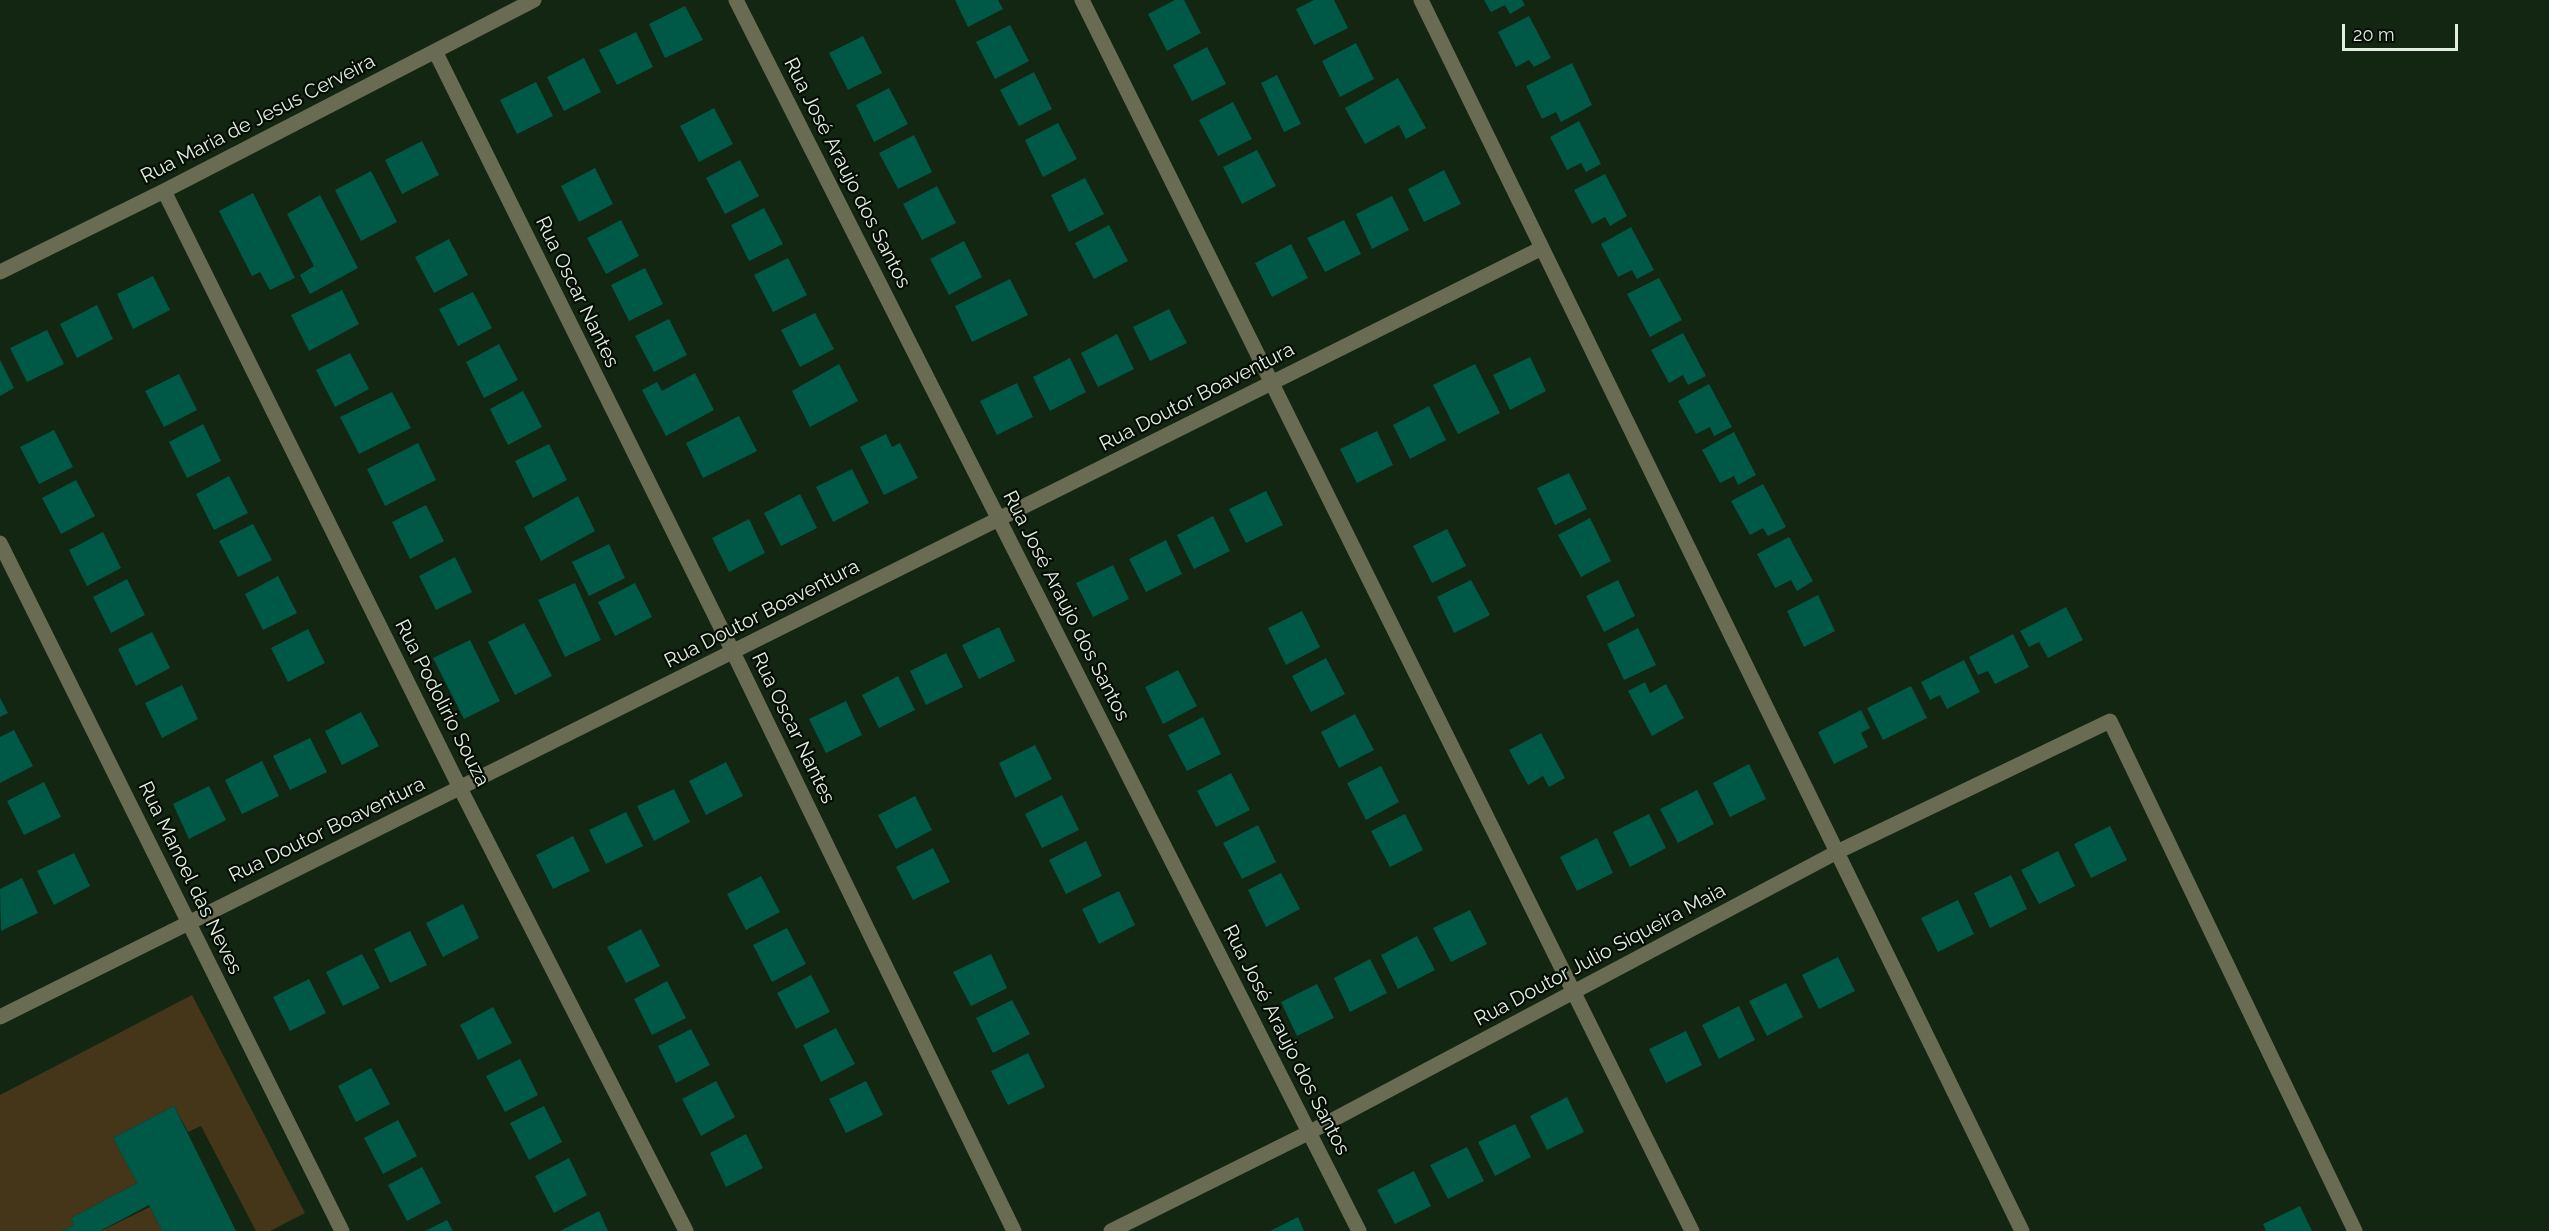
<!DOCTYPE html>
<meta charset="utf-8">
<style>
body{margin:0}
#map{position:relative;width:2549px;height:1231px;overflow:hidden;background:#132611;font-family:Raleway,sans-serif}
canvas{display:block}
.scale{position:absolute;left:2342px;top:24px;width:116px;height:27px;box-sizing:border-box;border:3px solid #e1eee0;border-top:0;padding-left:8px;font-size:18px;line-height:21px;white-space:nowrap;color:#e1eee0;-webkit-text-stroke:4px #050d05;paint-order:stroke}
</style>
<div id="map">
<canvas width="2549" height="1231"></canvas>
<div class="scale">20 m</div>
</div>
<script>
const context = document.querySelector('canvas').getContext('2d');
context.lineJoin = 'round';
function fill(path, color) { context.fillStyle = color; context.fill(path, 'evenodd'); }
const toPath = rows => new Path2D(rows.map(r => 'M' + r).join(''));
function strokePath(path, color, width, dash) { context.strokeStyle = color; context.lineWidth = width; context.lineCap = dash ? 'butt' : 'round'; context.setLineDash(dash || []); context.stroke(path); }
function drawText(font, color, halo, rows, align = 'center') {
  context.font = font + ' Raleway,sans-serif'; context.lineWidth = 4.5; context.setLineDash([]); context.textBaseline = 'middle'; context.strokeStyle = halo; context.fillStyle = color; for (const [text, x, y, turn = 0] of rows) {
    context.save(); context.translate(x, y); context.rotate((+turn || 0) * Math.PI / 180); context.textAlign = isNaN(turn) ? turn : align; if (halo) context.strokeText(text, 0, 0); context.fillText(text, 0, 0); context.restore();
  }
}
fill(toPath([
 [192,995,305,1213,270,1231,256,1231,201,1126,188,1132,174,1106,113,1138,137,1183,71,1218,74,1225,62,1231,0,1231,0,1095],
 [150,1207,162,1231,101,1231]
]), '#463619');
fill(toPath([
 [955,0,998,0,1003,9,968,27],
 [1175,0,1184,0,1201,33,1167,51,1148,14],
 [1314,0,1334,0,1348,28,1314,45,1296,9],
 [1484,0,1522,0,1525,5,1510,14,1505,5,1491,12],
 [685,6,703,40,665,58,649,24],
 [1529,16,1551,58,1534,67,1529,60,1516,67,1498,32],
 [1010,25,1029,61,995,79,976,42],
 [636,32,653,67,617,85,599,50],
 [863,36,882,73,848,90,829,53],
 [1356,43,1374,79,1340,97,1322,61],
 [1207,47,1226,84,1192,101,1173,65],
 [584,58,601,92,564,111,547,77],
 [1572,63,1592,105,1561,122,1556,112,1542,119,1526,86],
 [1034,72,1052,109,1019,126,1000,90],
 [1277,75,1301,124,1284,132,1261,83],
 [1398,78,1426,128,1406,139,1399,125,1365,144,1345,108],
 [536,82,553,116,517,134,500,100],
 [889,88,908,124,874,142,856,105],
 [1233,102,1252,139,1218,156,1199,120],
 [714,108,733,144,699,162,680,126],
 [1579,121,1601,164,1586,172,1581,163,1567,170,1550,137],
 [1058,123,1077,159,1043,177,1025,140],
 [914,135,932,172,898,189,879,153],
 [422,141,439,175,402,194,385,160],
 [1257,150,1276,186,1242,204,1223,167],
 [740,160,759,196,725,214,706,178],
 [595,168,613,204,579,222,561,186],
 [1444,170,1461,204,1424,222,1408,189],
 [371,171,397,222,361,241,335,190],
 [1605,174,1627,216,1610,226,1605,217,1592,224,1574,190],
 [1085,178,1104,214,1069,232,1051,195],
 [937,186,956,223,922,240,903,204],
 [253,193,295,278,270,290,260,272,252,276,219,211],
 [320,195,358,268,310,294,300,275,314,266,287,214],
 [1392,196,1409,230,1372,249,1356,214],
 [764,208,783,244,749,261,731,225],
 [621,220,639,256,606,274,587,238],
 [1344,220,1361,254,1325,272,1307,238],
 [1109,225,1128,261,1094,279,1075,243],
 [1631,227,1654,270,1637,279,1632,270,1618,277,1601,244],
 [449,239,468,275,434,293,415,257],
 [964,241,982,277,949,295,930,259],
 [1291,244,1308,278,1272,297,1255,263],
 [788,258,807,295,773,312,754,275],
 [645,268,663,304,629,321,611,285],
 [153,276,170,310,133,329,117,294],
 [1659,278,1682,320,1650,337,1627,294],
 [1010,279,1028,315,972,342,955,306],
 [342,290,359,324,309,351,291,315],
 [473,292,492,328,458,346,439,309],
 [97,305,113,339,77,358,60,324],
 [1169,309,1187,343,1150,361,1133,327],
 [815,313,834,349,800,367,781,330],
 [669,319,687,355,654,372,635,336],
 [47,330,64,364,27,382,10,348],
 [1683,333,1706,376,1688,385,1683,375,1669,383,1651,350],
 [1117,334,1134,369,1098,387,1081,353],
 [499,344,518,380,484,398,466,362],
 [350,353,369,389,335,407,316,370],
 [1530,357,1546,391,1510,410,1493,375],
 [1070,358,1086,392,1050,411,1033,377],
 [0,360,14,388,0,396],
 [839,364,858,401,810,427,792,391],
 [1475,364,1500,413,1458,434,1433,385],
 [695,373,714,410,666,436,642,390,657,382,662,391],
 [179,374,197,410,164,427,145,391],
 [1017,383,1033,417,997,435,980,401],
 [1709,384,1732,427,1714,436,1710,427,1696,434,1678,401],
 [523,391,542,427,508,445,490,409],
 [392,392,411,428,359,454,340,417],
 [1429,406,1446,440,1410,459,1393,425],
 [739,416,757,451,703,478,686,443],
 [203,424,221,461,187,478,169,442],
 [54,430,73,467,39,484,20,447],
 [1377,431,1393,465,1357,483,1340,449],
 [1734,432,1756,475,1738,485,1734,476,1720,483,1702,450],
 [886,434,892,447,900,443,918,478,884,495,860,447],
 [418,443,436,480,385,506,367,469],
 [549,444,567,480,533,498,515,461],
 [852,469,869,503,833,522,816,487],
 [1569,473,1587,509,1555,525,1537,488],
 [229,476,248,513,214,530,196,494],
 [76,480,95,516,61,534,42,498],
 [1763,484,1786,527,1768,536,1763,528,1750,535,1731,501],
 [1266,491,1283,525,1246,543,1229,509],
 [800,494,817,528,781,546,764,513],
 [578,496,595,531,541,561,524,527],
 [426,505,444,541,410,559,392,522],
 [1213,516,1230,551,1194,569,1177,535],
 [1590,518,1611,561,1581,577,1558,535],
 [749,519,765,553,729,572,712,538],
 [253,524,272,560,238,577,219,541],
 [1447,529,1466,566,1432,583,1413,546],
 [103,532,121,568,87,586,69,550],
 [1789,537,1813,581,1797,591,1791,580,1775,588,1757,554],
 [1166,540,1182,574,1146,592,1129,559],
 [609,544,625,578,589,596,572,562],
 [455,557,472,592,436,610,419,576],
 [1113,565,1129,599,1093,617,1076,583],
 [278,576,297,613,263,630,245,594],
 [127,579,145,615,111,633,93,597],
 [1471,580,1490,615,1454,633,1437,597],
 [1618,580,1635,616,1604,632,1586,596],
 [575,583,601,640,565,657,538,600],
 [635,583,652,617,615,636,598,602],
 [1818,595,1835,631,1804,647,1787,611],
 [2066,607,2083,640,2048,658,2039,642,2029,647,2020,631],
 [1302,611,1320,647,1286,665,1268,628],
 [524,623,552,676,515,695,488,642],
 [999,627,1015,661,979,679,962,645],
 [1638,628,1656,665,1624,680,1607,644],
 [308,629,325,663,288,682,271,648],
 [152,632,170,668,136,686,118,649],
 [2013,634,2029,667,1995,684,1988,671,1978,675,1969,657],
 [470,640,500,701,464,719,433,658],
 [946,653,963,687,926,705,910,671],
 [1326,658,1345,694,1311,712,1292,676],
 [1964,660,1980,692,1947,709,1940,695,1930,700,1921,682],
 [1178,670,1197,706,1163,724,1145,687],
 [898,676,915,710,879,728,862,695],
 [1645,682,1650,693,1666,684,1684,718,1652,736,1628,691],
 [182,685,198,719,162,738,145,703],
 [1911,686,1927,718,1883,740,1867,708],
 [0,698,8,713,0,717],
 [846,701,862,735,826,753,809,719],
 [1861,710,1870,728,1861,733,1868,747,1834,764,1818,732],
 [361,712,379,746,342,765,325,731],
 [1355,714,1374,750,1339,768,1321,732],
 [1203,717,1221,754,1187,771,1168,735],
 [14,730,33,766,0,783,0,737],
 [1541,733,1565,778,1549,787,1543,776,1528,785,1509,750],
 [310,738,327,772,290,790,273,756],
 [1035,745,1052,779,1015,798,999,763],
 [262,761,279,796,242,814,225,780],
 [726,762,743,796,706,815,689,781],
 [1749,764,1766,799,1730,817,1713,783],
 [1381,766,1399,802,1366,820,1347,783],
 [1231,773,1250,810,1216,827,1197,791],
 [44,782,61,817,24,835,7,801],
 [209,786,226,820,189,839,173,804],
 [674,789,690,822,654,841,637,806],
 [1697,790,1714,824,1678,843,1660,809],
 [1062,795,1079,830,1042,848,1025,814],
 [915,796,932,830,896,849,878,815],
 [626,812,643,846,606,864,589,830],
 [1405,814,1423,850,1390,867,1371,831],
 [1649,814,1666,848,1630,867,1613,832],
 [1258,825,1276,862,1242,879,1223,843],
 [2110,826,2127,860,2091,878,2074,844],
 [573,836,590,871,553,889,536,855],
 [1597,838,1613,873,1577,891,1560,857],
 [1086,841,1102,876,1066,894,1049,860],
 [933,848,950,882,913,900,896,867],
 [2058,851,2075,886,2039,904,2021,870],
 [74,853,90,886,54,905,37,871],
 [1281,873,1300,909,1266,927,1248,890],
 [2011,875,2027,909,1990,928,1974,893],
 [761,876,780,912,746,930,727,894],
 [22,878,38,913,1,931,0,889],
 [1119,891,1135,925,1099,944,1082,909],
 [1958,900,1974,934,1938,952,1921,918],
 [463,904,479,938,443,957,426,923],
 [1470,910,1487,944,1451,962,1433,928],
 [787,928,806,964,772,982,753,945],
 [641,929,660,966,626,983,607,947],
 [410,931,427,965,390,983,374,949],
 [1417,936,1435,970,1398,989,1381,955],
 [362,954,380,988,343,1006,326,972],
 [991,954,1007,988,971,1006,953,972],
 [1838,957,1855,991,1819,1009,1802,975],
 [1370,959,1387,993,1350,1012,1334,978],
 [811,975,830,1012,796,1029,777,993],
 [309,979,326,1013,290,1031,273,997],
 [667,981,686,1018,652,1035,634,999],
 [1786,983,1803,1017,1767,1036,1749,1001],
 [1317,984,1334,1018,1297,1036,1281,1002],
 [1012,1000,1030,1034,993,1053,976,1018],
 [1739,1006,1755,1040,1719,1059,1702,1025],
 [493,1007,512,1043,478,1060,460,1025],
 [836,1028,855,1064,821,1082,803,1045],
 [691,1029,710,1065,676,1083,658,1046],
 [1686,1031,1702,1065,1666,1083,1649,1049],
 [1028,1053,1045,1087,1008,1105,991,1071],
 [520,1059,538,1095,505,1112,486,1076],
 [371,1068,390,1104,356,1122,338,1086],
 [716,1081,735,1117,701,1136,682,1099],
 [866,1081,883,1115,846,1133,829,1099],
 [1567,1097,1584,1132,1547,1150,1530,1116],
 [174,1106,236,1231,162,1231,149,1205,100,1231,62,1231,74,1225,71,1218,137,1183,113,1138],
 [544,1106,562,1142,529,1160,510,1123],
 [398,1120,417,1156,383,1174,364,1138],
 [1515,1124,1531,1157,1495,1176,1478,1142],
 [746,1134,763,1168,726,1187,710,1153],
 [1467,1147,1484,1181,1448,1199,1430,1165],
 [569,1158,587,1195,554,1213,535,1176],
 [422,1167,441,1203,407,1221,388,1185],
 [1414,1171,1431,1206,1395,1224,1377,1190],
 [2300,1206,2312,1231,2266,1231,2263,1224],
 [599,1211,608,1231,560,1231],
 [1298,1217,1304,1231,1270,1231],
 [447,1220,453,1231,425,1231]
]), '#005846');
strokePath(toPath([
 [736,0,1359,1231],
 [1082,0,1692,1231],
 [1421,0,2022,1231],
 [435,51,733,652,1014,1231],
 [164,191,460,788,686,1231],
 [0,272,164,191,534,0],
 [0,543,342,1231],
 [0,1017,1542,248],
 [1111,1231,1310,1132,1837,852,2110,721,2355,1231]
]), '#696b53', 15);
drawText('20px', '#e1eee0', '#050d05', [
 ["Rua Maria de Jesus Cerveira",258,119,-27],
 ["Rua José Araujo dos Santos",847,173,63],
 ["Rua Oscar Nantes",577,292,64],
 ["Rua Doutor Boaventura",1197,397,-27],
 ["Rua José Araujo dos Santos",1066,606,63],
 ["Rua Doutor Boaventura",762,614,-27],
 ["Rua Podolirio Souza",442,703,63],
 ["Rua Oscar Nantes",793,728,64],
 ["Rua Doutor Boaventura",327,830,-26],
 ["Rua Manoel das Neves",190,878,64],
 ["Rua Doutor Julio Siqueira Maia",1600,955,-28],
 ["Rua José Araujo dos Santos",1286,1040,63]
]);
</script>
